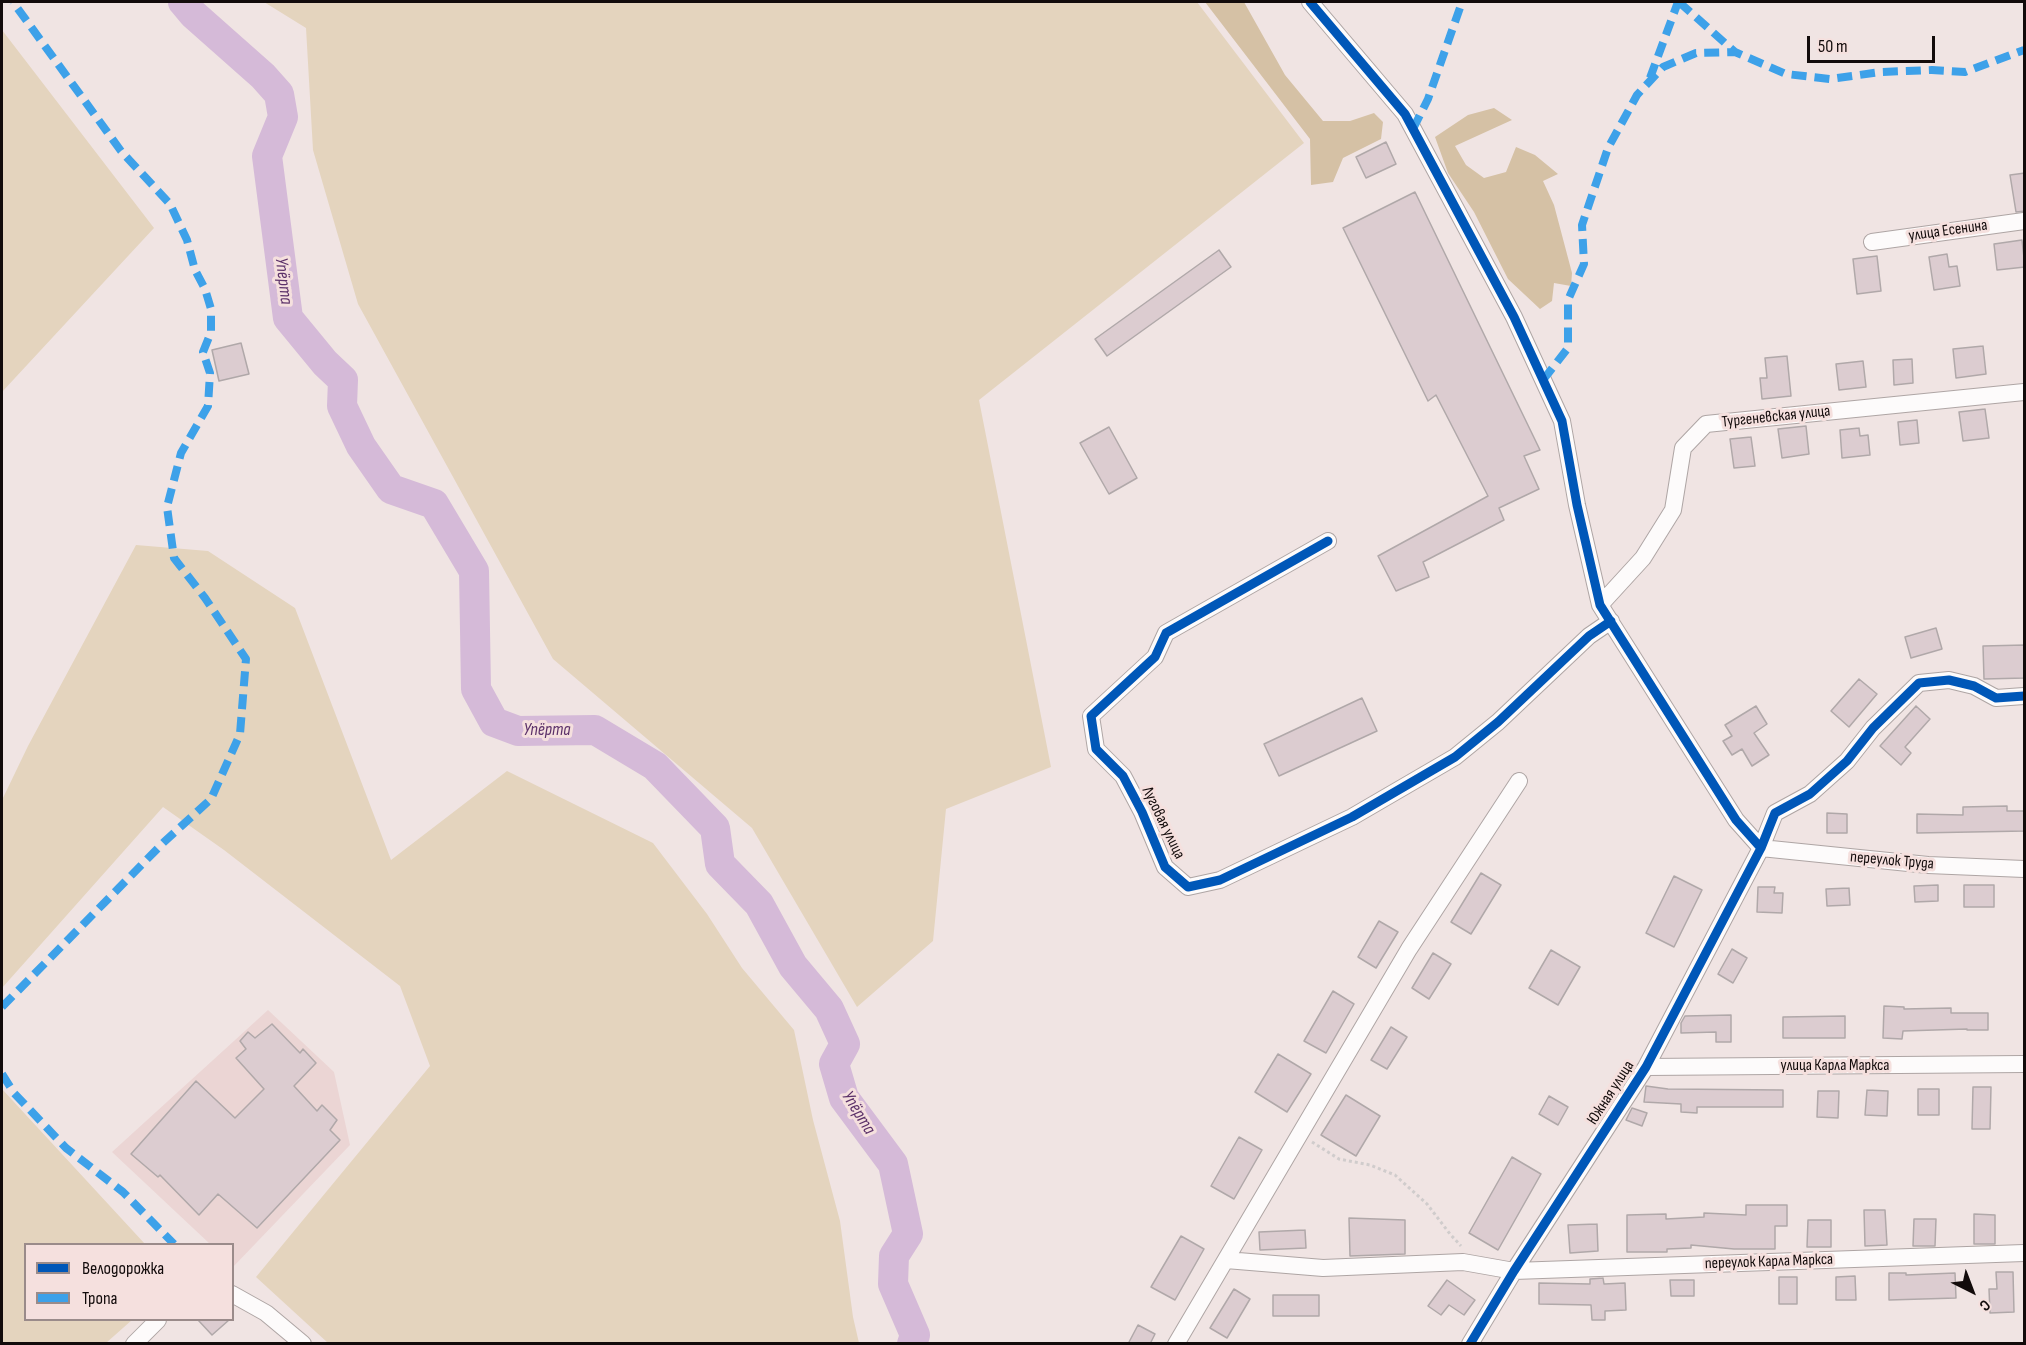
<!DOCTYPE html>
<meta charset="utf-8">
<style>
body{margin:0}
#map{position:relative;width:2026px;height:1345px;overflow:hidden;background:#f0e4e3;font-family:"Sofia Sans Condensed",sans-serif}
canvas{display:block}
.frame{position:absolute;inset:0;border:3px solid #120b0b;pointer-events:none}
.legend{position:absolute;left:24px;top:1243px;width:210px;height:78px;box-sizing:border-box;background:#f5e0de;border:2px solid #9a8b8a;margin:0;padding:8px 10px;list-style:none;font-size:18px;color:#120b0b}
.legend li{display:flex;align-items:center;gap:12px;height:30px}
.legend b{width:30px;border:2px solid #9a8b8a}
.north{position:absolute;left:1942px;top:1261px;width:60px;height:60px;-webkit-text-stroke:4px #f5e0de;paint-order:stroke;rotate:138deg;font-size:16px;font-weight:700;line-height:24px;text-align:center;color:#120b0b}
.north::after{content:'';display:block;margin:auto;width:21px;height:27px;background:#120b0b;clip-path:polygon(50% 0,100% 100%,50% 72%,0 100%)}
.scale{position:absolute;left:1807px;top:36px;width:128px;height:27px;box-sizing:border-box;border:3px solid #120b0b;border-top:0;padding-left:8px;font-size:18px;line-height:21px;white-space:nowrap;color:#120b0b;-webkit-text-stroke:4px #f5e0de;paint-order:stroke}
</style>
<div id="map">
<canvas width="2026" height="1345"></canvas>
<div class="frame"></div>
<ul class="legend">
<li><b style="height:8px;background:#0057b8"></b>Велодорожка</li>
<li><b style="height:8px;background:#3da1e9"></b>Тропа</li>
</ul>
<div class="north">С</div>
<div class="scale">50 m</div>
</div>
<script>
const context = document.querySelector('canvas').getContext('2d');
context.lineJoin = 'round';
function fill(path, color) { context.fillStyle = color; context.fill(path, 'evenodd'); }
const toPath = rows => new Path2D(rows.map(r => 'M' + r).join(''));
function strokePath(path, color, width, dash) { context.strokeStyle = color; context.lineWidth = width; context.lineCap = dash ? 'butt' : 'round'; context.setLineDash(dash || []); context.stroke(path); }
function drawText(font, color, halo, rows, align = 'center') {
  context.font = font + ' "Sofia Sans Condensed",sans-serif'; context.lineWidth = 6; context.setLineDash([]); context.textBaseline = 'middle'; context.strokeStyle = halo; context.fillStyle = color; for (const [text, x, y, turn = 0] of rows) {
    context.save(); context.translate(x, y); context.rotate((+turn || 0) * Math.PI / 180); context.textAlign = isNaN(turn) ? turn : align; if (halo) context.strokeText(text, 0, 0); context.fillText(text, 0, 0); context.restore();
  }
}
fill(toPath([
 [268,1010,334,1072,350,1145,233,1267,232,1244,210,1244,112,1152]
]), '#ebd5d4');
fill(toPath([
 [264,2,1197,2,1304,143,979,400,1051,767,946,809,933,941,857,1007,752,828,553,659,358,304,313,150,306,28],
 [2,30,154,228,2,392],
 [136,545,208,551,295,608,391,860,507,771,653,843,707,914,742,968,794,1030,813,1120,840,1221,853,1317,859,1343,328,1343,256,1277,430,1066,400,986,224,850,163,807,2,988,2,800,28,746],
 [2,1089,145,1244,26,1244,26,1320,132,1320,106,1343,2,1343]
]), '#e4d4be');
fill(toPath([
 [1205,2,1244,2,1285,75,1323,121,1350,121,1374,113,1383,122,1381,139,1343,158,1333,182,1311,185,1310,139],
 [1494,108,1512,120,1455,146,1466,165,1484,178,1506,172,1516,147,1535,155,1558,174,1543,181,1554,205,1572,273,1571,286,1554,283,1552,301,1540,309,1508,279,1474,212,1448,173,1435,137,1468,115]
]), '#d5c1a5');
strokePath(toPath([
 [183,2,193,14,263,76,279,94,283,117,267,156,288,318,325,363,343,380,342,406,361,446,391,489,434,504,474,571,476,689,494,722,518,731,595,730,655,766,715,828,720,864,759,904,793,966,829,1009,845,1044,834,1064,844,1098,893,1164,908,1234,894,1256,893,1284,915,1335,912,1344]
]), '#d5bad8', 30);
const building = toPath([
 [1386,142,1396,164,1366,178,1356,157,1386,142],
 [2025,173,2025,211,2016,212,2010,175,2025,173],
 [1415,192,1540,450,1524,456,1539,489,1499,508,1504,520,1423,562,1429,577,1396,591,1378,556,1488,496,1436,395,1428,401,1343,228,1415,192],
 [2022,240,2025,267,1997,270,1994,244,2022,240],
 [1219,250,1231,267,1107,356,1095,339,1219,250],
 [1947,254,1949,267,1957,266,1960,286,1934,290,1929,257,1947,254],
 [1877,256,1881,291,1857,294,1853,259,1877,256],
 [241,343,249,374,219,381,212,350,241,343],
 [1983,346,1986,374,1956,378,1953,349,1983,346],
 [1787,356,1791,396,1762,399,1760,378,1767,378,1765,358,1787,356],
 [1912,359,1913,383,1894,385,1893,360,1912,359],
 [1863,361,1866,387,1839,390,1836,364,1863,361],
 [1985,409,1989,438,1963,441,1959,412,1985,409],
 [1917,420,1919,443,1900,445,1898,422,1917,420],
 [1806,426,1809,454,1782,458,1778,429,1806,426],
 [1109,427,1137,478,1109,494,1080,443,1109,427],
 [1859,428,1860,436,1868,435,1870,455,1842,458,1840,430,1859,428],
 [1751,437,1755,466,1734,468,1730,439,1751,437],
 [1936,628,1942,649,1911,658,1905,637,1936,628],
 [2025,645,2025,678,1984,679,1983,646,2025,645],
 [1859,679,1877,694,1849,727,1831,711,1859,679],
 [1362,698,1377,731,1279,776,1264,744,1362,698],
 [1756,706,1767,724,1754,733,1769,755,1752,766,1742,749,1732,755,1723,741,1732,736,1725,725,1756,706],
 [1916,706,1930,719,1905,747,1911,753,1901,765,1880,746,1916,706],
 [2007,806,2007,811,2025,811,2025,831,1917,833,1917,814,1963,815,1963,807,2007,806],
 [1827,813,1847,814,1847,833,1827,833,1827,813],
 [1481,873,1501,885,1471,934,1451,922,1481,873],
 [1674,876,1702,890,1674,947,1646,933,1674,876],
 [1938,885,1938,901,1915,902,1914,886,1938,885],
 [1964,885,1994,885,1994,907,1964,907,1964,885],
 [1758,887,1775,887,1774,893,1783,893,1782,913,1757,912,1758,887],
 [1849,888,1850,905,1827,906,1826,889,1849,888],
 [1379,921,1398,932,1376,968,1358,957,1379,921],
 [1732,949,1747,958,1733,983,1718,974,1732,949],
 [1551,950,1580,967,1558,1005,1529,988,1551,950],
 [1433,953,1451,964,1429,999,1412,988,1433,953],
 [1333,991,1354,1004,1326,1053,1304,1041,1333,991],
 [1884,1006,1904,1007,1904,1009,1951,1008,1951,1013,1988,1013,1988,1030,1967,1030,1967,1029,1903,1031,1902,1039,1883,1038,1884,1006],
 [1731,1015,1731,1042,1716,1042,1716,1032,1681,1033,1681,1023,1685,1016,1731,1015],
 [1845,1016,1845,1038,1783,1038,1783,1017,1845,1016],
 [272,1024,300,1053,303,1049,316,1063,294,1086,317,1111,322,1105,337,1120,330,1130,340,1140,257,1228,218,1194,199,1215,160,1175,158,1177,131,1154,196,1081,235,1118,264,1089,236,1058,246,1049,240,1041,248,1032,255,1038,272,1024],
 [1391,1027,1407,1037,1387,1069,1371,1060,1391,1027],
 [1278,1054,1311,1074,1287,1112,1255,1092,1278,1054],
 [1646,1086,1668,1089,1783,1090,1783,1107,1697,1107,1697,1113,1681,1112,1681,1104,1644,1102,1646,1086],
 [1973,1087,1991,1087,1990,1129,1972,1129,1973,1087],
 [1918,1089,1939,1089,1939,1115,1918,1115,1918,1089],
 [1867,1090,1888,1091,1887,1116,1865,1115,1867,1090],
 [1818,1091,1839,1091,1838,1118,1817,1117,1818,1091],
 [1346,1095,1380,1116,1356,1156,1321,1135,1346,1095],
 [1549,1096,1568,1107,1558,1125,1539,1114,1549,1096],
 [1632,1108,1647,1113,1642,1126,1626,1120,1632,1108],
 [1239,1137,1262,1150,1234,1199,1211,1186,1239,1137],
 [1512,1157,1541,1174,1498,1250,1469,1233,1512,1157],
 [1746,1205,1787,1205,1787,1226,1775,1226,1775,1249,1734,1249,1691,1245,1691,1248,1667,1249,1667,1252,1627,1252,1627,1215,1666,1214,1666,1219,1704,1217,1704,1213,1746,1215,1746,1205],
 [1864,1210,1885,1210,1887,1245,1865,1246,1864,1210],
 [1974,1214,1995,1215,1995,1244,1974,1244,1974,1214],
 [1349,1218,1405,1220,1405,1254,1350,1256,1349,1218],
 [1914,1219,1936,1219,1935,1246,1913,1246,1914,1219],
 [1808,1220,1831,1220,1831,1247,1807,1247,1808,1220],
 [1597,1224,1598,1251,1570,1253,1568,1225,1597,1224],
 [1305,1230,1306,1248,1260,1250,1259,1232,1305,1230],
 [1181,1236,1204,1249,1175,1300,1151,1287,1181,1236],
 [1996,1272,2013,1272,2014,1312,1990,1313,1989,1289,1997,1289,1996,1272],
 [1889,1273,1906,1273,1906,1275,1955,1273,1956,1298,1889,1300,1889,1273],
 [1855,1276,1856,1300,1836,1300,1836,1277,1855,1276],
 [1779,1277,1797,1277,1797,1304,1779,1304,1779,1277],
 [1603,1278,1604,1284,1625,1283,1626,1310,1605,1311,1605,1320,1592,1320,1591,1305,1539,1304,1539,1283,1590,1284,1590,1279,1603,1278],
 [1447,1280,1475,1300,1464,1315,1449,1305,1441,1315,1428,1306,1447,1280],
 [1670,1280,1694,1280,1694,1296,1671,1296,1670,1280],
 [1234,1289,1250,1299,1227,1338,1210,1328,1234,1289],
 [1273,1295,1319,1295,1319,1316,1273,1316,1273,1295],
 [198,1320,229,1320,212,1335,198,1320],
 [1138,1325,1155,1334,1150,1344,1128,1344,1138,1325]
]);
fill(building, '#dcccd0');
strokePath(building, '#b0a8a9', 1.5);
const minor = toPath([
 [1310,2,1405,114,1514,317,1562,421,1577,505,1600,605,1736,820,1761,848],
 [1872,242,2024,221],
 [1328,541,1166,633,1155,657,1091,716,1096,749,1123,776,1142,812,1165,867,1188,887,1220,880,1352,817,1455,757,1498,722,1589,636,1611,621],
 [1600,605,1643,558,1673,510,1683,448,1706,424,2024,392],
 [1761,848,1928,865,2024,869],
 [1646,1067,2024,1064],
 [1226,1260,1323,1268,1463,1262,1514,1271,2024,1253],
 [232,1294,266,1313,303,1344],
 [134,1344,158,1320],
 [1176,1344,1409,949,1519,781],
 [1470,1344,1514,1271,1646,1067,1761,848,1775,813,1810,794,1847,761,1873,728,1919,683,1949,680,1974,686,1996,698,2024,696]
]);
strokePath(minor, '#aea5a4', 18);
strokePath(toPath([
 [1312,1142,1339,1159,1370,1165,1395,1175,1427,1204,1450,1234,1461,1246]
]), '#d0cccc', 3, [3, 3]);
strokePath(minor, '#fdfbfb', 16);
strokePath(toPath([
 [1679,2,1735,52],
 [1650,78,1678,2],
 [1413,129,1428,99,1462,2],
 [1543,380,1568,348,1568,300,1584,264,1582,225,1608,148,1637,95,1663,67,1696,53,1735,52,1786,74,1830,79,1881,72,1932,70,1965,72,2024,50],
 [2,1007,164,842,211,799,240,734,246,659,205,598,174,558,167,507,181,453,208,406,210,373,203,352,211,332,211,309,205,289,195,270,187,240,170,204,121,151,13,2],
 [2,1074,14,1093,66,1148,123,1192,174,1244]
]), '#3da1e9', 8, [15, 8]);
strokePath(toPath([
 [1310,2,1405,114,1514,317,1562,421,1577,505,1600,605,1736,820,1761,848],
 [1328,541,1166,633,1155,657,1091,716,1096,749,1123,776,1142,812,1165,867,1188,887,1220,880,1352,817,1455,757,1498,722,1589,636,1611,621],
 [1470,1344,1514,1271,1646,1067,1761,848,1775,813,1810,794,1847,761,1873,728,1919,683,1949,680,1974,686,1996,698,2024,696]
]), '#0057b8', 9);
drawText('16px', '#120b0b', '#f5e0de', [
 ["улица Есенина",1948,231,-8],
 ["Тургеневская улица",1776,417,-6],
 ["Луговая улица",1163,823,64],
 ["переулок Труда",1892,861,5],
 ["улица Карла Маркса",1835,1066],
 ["Южная улица",1611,1093,-57],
 ["переулок Карла Маркса",1769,1262,-2]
]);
drawText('italic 18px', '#5c3169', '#f5e0de', [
 ["Упёрта",283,281,83],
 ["Упёрта",547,730],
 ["Упёрта",858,1113,58]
]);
</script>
